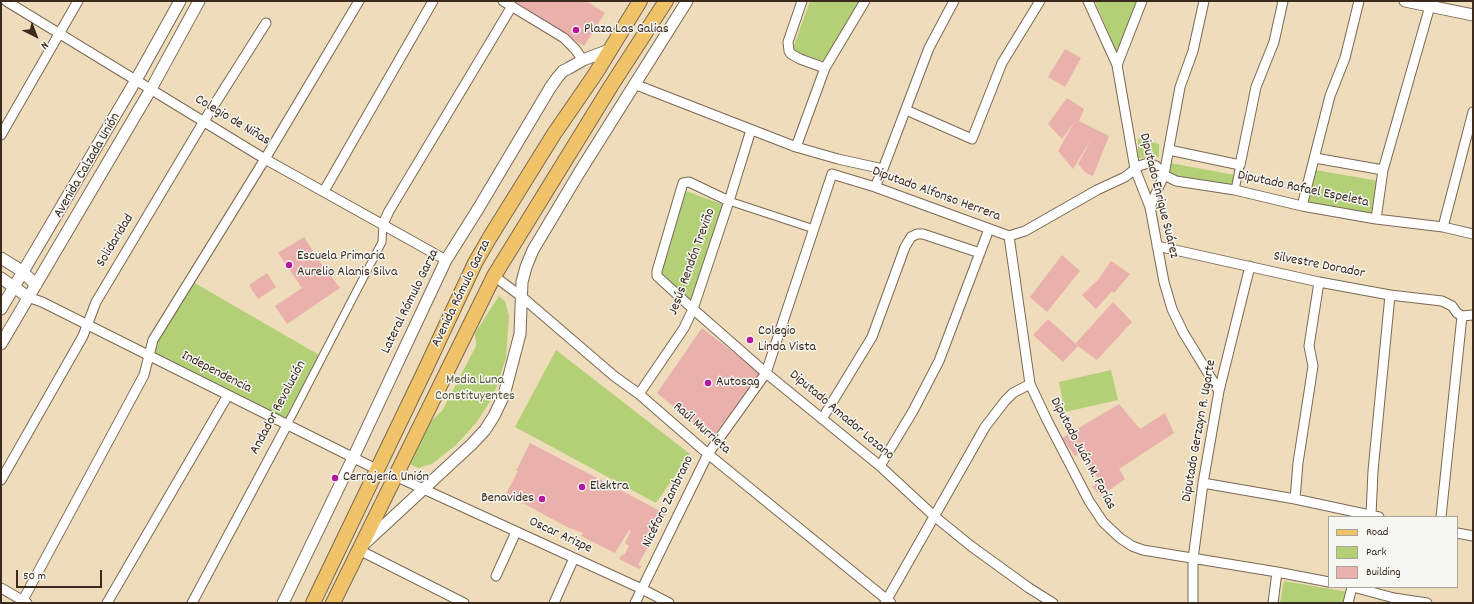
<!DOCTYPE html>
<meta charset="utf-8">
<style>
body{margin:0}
#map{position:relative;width:1474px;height:604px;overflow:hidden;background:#eedcba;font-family:Dekko,sans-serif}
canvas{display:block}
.frame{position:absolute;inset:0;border:2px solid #3b2a1e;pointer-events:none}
.legend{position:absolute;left:1328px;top:516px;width:130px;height:72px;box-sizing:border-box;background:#f6f6f2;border:1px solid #aba49d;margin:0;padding:5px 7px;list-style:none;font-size:12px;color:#3b2a1e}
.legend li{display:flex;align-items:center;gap:8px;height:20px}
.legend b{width:20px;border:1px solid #aba49d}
.north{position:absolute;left:16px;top:16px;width:40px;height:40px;-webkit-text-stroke:3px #f6f6f2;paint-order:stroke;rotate:138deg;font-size:11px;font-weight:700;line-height:16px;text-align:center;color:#3b2a1e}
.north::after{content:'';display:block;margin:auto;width:14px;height:18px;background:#3b2a1e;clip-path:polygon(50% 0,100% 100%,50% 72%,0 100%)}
.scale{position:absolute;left:16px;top:570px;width:86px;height:18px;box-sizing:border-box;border:2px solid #3b2a1e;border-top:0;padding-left:5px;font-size:12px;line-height:14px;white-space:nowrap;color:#3b2a1e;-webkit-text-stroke:3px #f6f6f2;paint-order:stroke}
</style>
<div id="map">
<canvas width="1474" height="604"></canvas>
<div class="frame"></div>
<ul class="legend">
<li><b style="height:5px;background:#f1c369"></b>Road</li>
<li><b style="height:11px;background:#b3d077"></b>Park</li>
<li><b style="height:11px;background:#e9b0ac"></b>Building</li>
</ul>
<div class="north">N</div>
<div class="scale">50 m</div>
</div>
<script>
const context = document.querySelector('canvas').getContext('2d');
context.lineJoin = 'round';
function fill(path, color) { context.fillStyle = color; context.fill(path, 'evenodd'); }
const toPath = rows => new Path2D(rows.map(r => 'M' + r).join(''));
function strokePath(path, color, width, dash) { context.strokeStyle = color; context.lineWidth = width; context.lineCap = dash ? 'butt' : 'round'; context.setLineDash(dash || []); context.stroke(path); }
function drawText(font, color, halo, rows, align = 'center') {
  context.font = font + ' Dekko,sans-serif'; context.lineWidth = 3; context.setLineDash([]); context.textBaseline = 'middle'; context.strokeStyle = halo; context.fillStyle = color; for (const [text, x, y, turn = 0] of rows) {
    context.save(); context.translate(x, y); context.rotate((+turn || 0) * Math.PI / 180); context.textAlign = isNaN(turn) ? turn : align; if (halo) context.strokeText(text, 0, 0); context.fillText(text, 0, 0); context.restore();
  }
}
fill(toPath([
 [810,1,863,1,824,61,792,51],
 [1095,1,1139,1,1117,53],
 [1138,138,1159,144,1159,157,1138,158],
 [1170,163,1235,175,1233,187,1169,174],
 [1315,170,1379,181,1372,218,1307,205],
 [686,191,724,205,693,302,659,276],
 [193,282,326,359,293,423,152,352],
 [499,296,505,301,509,316,506,358,493,397,476,423,457,444,432,464,418,468,410,464,432,420,442,411,476,346,475,333],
 [556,350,690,454,656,503,515,427],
 [1111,370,1118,400,1065,412,1059,382],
 [1284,581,1348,592,1346,603,1280,603]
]), '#b3d077');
fill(toPath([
 [511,1,586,1,605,13,584,46],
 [1065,49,1081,58,1065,87,1048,77],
 [1067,98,1084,109,1079,121,1109,136,1093,176,1086,173,1078,164,1092,138,1073,169,1058,151,1075,121,1062,139,1048,124],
 [304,237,326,271,327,271,340,288,287,324,275,306,302,288,278,253],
 [1062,255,1080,271,1047,312,1030,297],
 [1111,261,1130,274,1114,293,1112,291,1096,309,1082,295,1098,280],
 [267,273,276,287,258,299,249,285],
 [1113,302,1132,322,1097,360,1078,346,1076,343],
 [1048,319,1078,346,1063,362,1033,335],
 [702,328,760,373,712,438,657,393],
 [1119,404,1140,429,1165,413,1174,433,1119,469,1125,479,1101,496,1092,487,1100,481,1080,453,1075,456,1062,438],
 [530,443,666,514,638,565,642,566,639,569,619,559,622,555,625,554,629,546,625,543,631,531,629,530,615,553,581,536,583,533,567,527,506,494,518,471,516,471]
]), '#e9b0ac');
const pedestrian = toPath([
 [1235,190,1240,165],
 [729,201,814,229],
 [287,425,382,242,383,224]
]);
const minor = toPath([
 [6,1,265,159,446,260],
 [503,1,564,38,575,49,583,60],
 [802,1,788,42,789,51,791,54,800,59,825,68],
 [1088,1,1117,65,1135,169,1150,207,1164,282,1172,309,1183,332,1219,391],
 [1117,65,1142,1],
 [634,84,796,147,838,159,883,169],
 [906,110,972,139,1002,63,1040,1],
 [1,135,78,1],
 [796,147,825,68,865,1],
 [1169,150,1240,165,1256,87,1274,42,1283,1],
 [1315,158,1383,170],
 [875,187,883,169,929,48,954,1],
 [324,191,433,1],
 [729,201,689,182,683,183,657,271,657,276,693,309,766,373,880,466,934,516,971,546,1029,588,1053,603],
 [1302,206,1330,96,1345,58,1359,1],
 [1150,207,1164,175,1180,87,1193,51,1204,1],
 [1376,219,1383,170,1430,6],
 [383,224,389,211,512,6],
 [1443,227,1473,112],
 [1009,236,1030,384,1047,420,1089,501,1103,522,1120,538,1132,546,1143,550,1277,572,1329,582],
 [1157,246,1319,282,1390,295,1442,301,1452,306,1457,313,1462,316,1473,315],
 [494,276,522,297,614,376,639,394,708,454,891,603],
 [28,297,42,302,376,469],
 [639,394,684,328,693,309,729,201,751,130],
 [822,419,872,337,905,247,911,237,917,234,923,234,980,253],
 [880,466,913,411,939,361,989,229],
 [395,476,642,589,669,603],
 [1,480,83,336,96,302,204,121,266,23],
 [1203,483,1295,499,1379,517],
 [1295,499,1298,463,1313,366,1309,346,1319,282],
 [1371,515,1373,471,1390,295],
 [1441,517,1462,316],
 [1457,533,1473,536],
 [359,550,464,603],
 [496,576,516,532],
 [1353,587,1394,598,1427,603],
 [1,588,27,603],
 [23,600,144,375,153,340,265,159,359,1],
 [107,603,228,395],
 [192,603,287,425],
 [554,603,574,558],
 [635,603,708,454,766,373,832,174,875,187,1009,236,1025,231,1097,190,1125,177,1139,166,1148,163,1156,166,1164,175,1176,181,1235,190,1302,206,1376,219,1443,227,1473,234],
 [885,603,985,427,1005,401,1013,393,1030,384],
 [1193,603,1193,559,1203,483,1219,391,1250,266],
 [1273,603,1277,572],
 [1348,603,1352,587]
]);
const tertiary = toPath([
 [1405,1,1473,15],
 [1,258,22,271,36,285],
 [1,278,28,297],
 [1,309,136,80,180,1],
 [1,344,151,89,199,1],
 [363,545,472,444,485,430,494,416,504,395,520,334,522,282,526,267,533,250,579,173,687,1],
 [283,603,353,458,446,260,478,209,550,88,557,78,563,71,569,68,583,60,609,50]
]);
const primary = toPath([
 [313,603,426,368,475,263,490,237,554,134,596,73,640,1],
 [333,603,494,276,611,86,666,1]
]);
strokePath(pedestrian, '#7a6855', 9);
strokePath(minor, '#7a6855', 11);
strokePath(tertiary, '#7a6855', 13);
strokePath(primary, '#7a6855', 16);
strokePath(pedestrian, '#fff', 7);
strokePath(minor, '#fff', 9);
strokePath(tertiary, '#fff', 11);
strokePath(primary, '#f1c369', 14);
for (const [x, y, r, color] of [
 [576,30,4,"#b5179e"],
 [289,265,4,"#b5179e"],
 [750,340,4,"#b5179e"],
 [708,383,4,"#b5179e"],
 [335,478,4,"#b5179e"],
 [582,487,4,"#b5179e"],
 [542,499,4,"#b5179e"]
]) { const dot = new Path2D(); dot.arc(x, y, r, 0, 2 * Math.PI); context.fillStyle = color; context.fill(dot); strokePath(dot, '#f6f6f2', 1.5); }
drawText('14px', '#3b2a1e', '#f6f6f2', [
 ["Plaza Las Galias",584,30],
 ["Escuela Primaria",297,257],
 ["Aurelio Alanis Silva",297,273],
 ["Colegio",758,332],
 ["Linda Vista",758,348],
 ["Autosag",716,383],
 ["Cerrajería Unión",343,478],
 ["Elektra",590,487],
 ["Benavides",534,499,"right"]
], 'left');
drawText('14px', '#3b2a1e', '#f6f6f2', [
 ["Colegio de Niñas",232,121,31],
 ["Avenida Calzada Unión",88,166,-60],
 ["Diputado Rafael Espeleta",1303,190,12],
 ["Diputado Alfonso Herrera",936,195,20],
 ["Diputado Enrique Suárez",1158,196,76],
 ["Solidaridad",116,241,-59],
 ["Jesús Rendón Treviño",693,262,-70],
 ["Silvestre Dorador",1319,266,11],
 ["Avenida Rómulo Garza",462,294,-64],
 ["Lateral Rómulo Garza",411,302,-64],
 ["Independencia",216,373,27],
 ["Andador Revolución",279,408,-62],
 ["Diputado Amador Lozano",841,416,40],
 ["Raúl Murrieta",701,429,41],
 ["Diputado Gerzayn R. Ugarte",1200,431,-80],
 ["Diputado Juán M. Farías",1082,454,62],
 ["Nicéforo Zambrano",669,502,-64],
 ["Oscar Arizpe",560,536,25]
]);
drawText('14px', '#595434', '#f6f6f2', [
 ["Media Luna",475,381],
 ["Constituyentes",475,397]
]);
</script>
